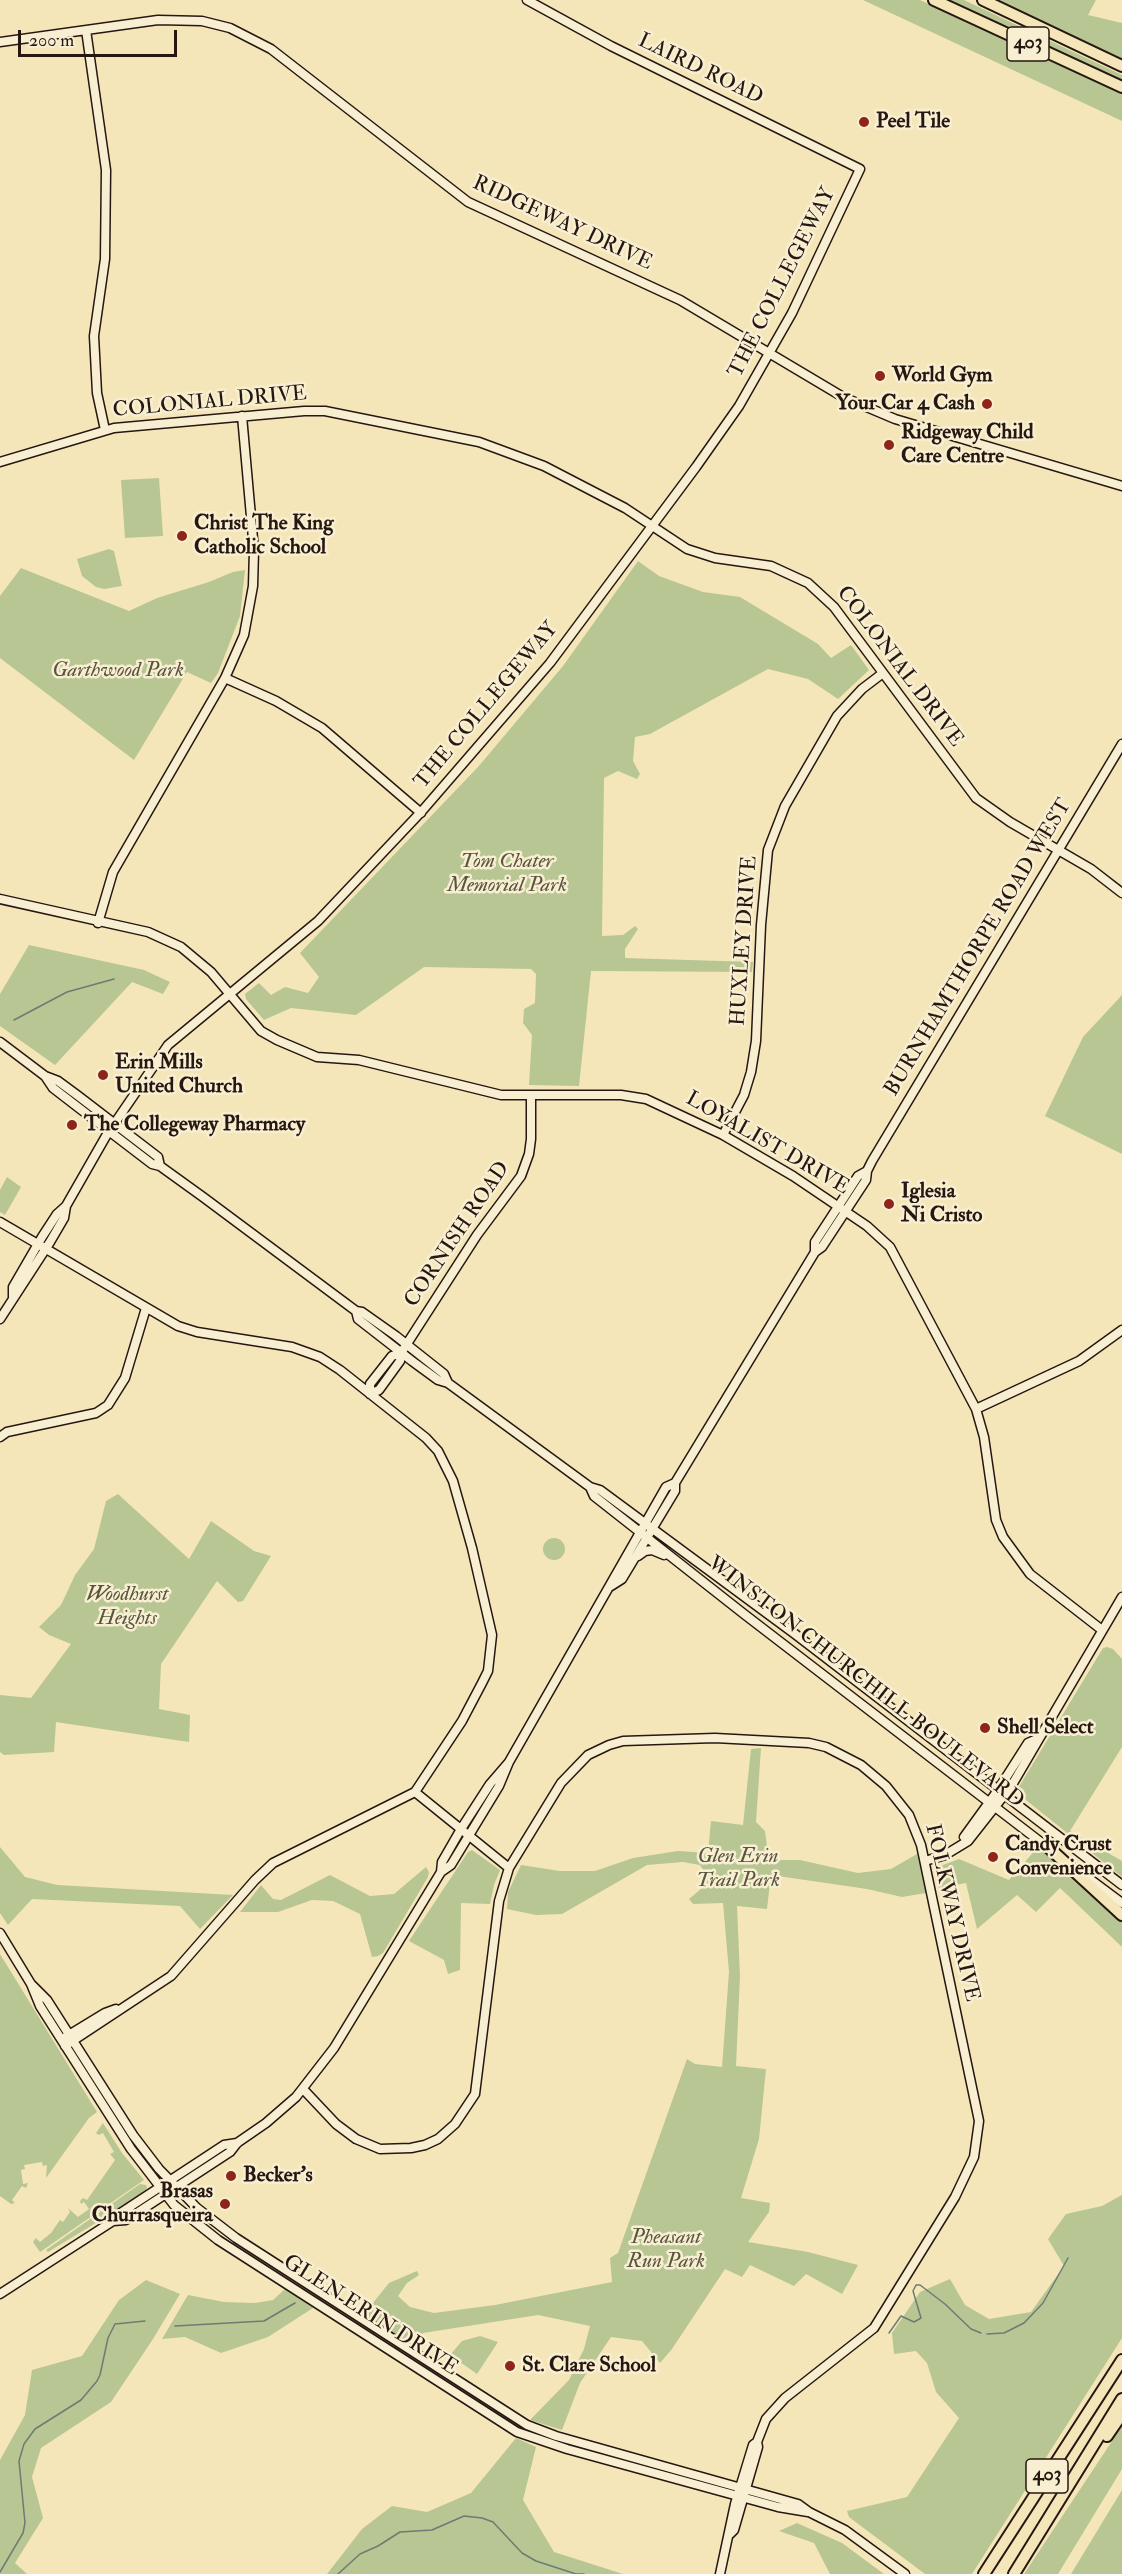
<!DOCTYPE html>
<style>
body{margin:0}
#map{position:relative;width:1122px;height:2574px;overflow:hidden;background:#f5e6ba;font-family:"IM FELL Double Pica",serif}
canvas{display:block}
.scale{position:absolute;left:18px;top:30px;width:159px;height:27px;box-sizing:border-box;border:3px solid #261710;border-top:0;padding-left:8px;font-size:18px;line-height:21px;white-space:nowrap;color:#261710;-webkit-text-stroke:4px #f8efd2;paint-order:stroke}
</style>
<div id="map">
<canvas width="1122" height="2574"></canvas>
<div class="scale">200 m</div>
</div>
<script>
const context = document.querySelector('canvas').getContext('2d');
context.lineJoin = 'round';
function fill(path, color) { context.fillStyle = color; context.fill(path, 'evenodd'); }
const toPath = rows => new Path2D(rows.map(r => 'M' + r).join(''));
function strokePath(path, color, width, dash) { context.strokeStyle = color; context.lineWidth = width; context.lineCap = dash ? 'butt' : 'round'; context.setLineDash(dash || []); context.stroke(path); }
function drawText(font, color, halo, rows, align = 'center') {
  context.font = font + ' "IM FELL Double Pica",serif'; context.lineWidth = 5; context.setLineDash([]); context.textBaseline = 'middle'; context.strokeStyle = halo; context.fillStyle = color; for (const [text, x, y, turn = 0] of rows) {
    context.save(); context.translate(x, y); context.rotate((+turn || 0) * Math.PI / 180); context.textAlign = isNaN(turn) ? turn : align; if (halo) context.strokeText(text, 0, 0); context.fillText(text, 0, 0); context.restore();
  }
}
fill(toPath([
 [863,0,920,0,1122,94,1122,121],
 [944,0,964,0,1122,75,1122,83],
 [996,0,1096,0,1088,15,1122,23,1122,60],
 [159,478,163,536,125,538,121,480],
 [109,549,114,551,122,586,104,589,96,587,82,576,77,559],
 [638,561,659,576,703,592,740,597,818,644,831,658,851,645,869,670,838,699,808,679,768,669,650,734,635,737,633,761,640,774,637,779,618,771,604,778,602,936,623,935,635,926,638,929,625,949,625,958,753,962,752,972,591,971,579,1086,529,1085,532,1035,523,1023,524,1009,535,1003,536,974,531,969,424,967,356,1015,291,1008,264,1020,246,999,245,994,259,983,271,995,285,987,308,993,319,977,300,953,478,767,563,666],
 [21,568,129,611,157,598,209,582,233,572,245,570,240,616,218,673,211,683,187,672,134,760,0,658,0,596],
 [29,945,144,970,170,982,163,994,132,982,55,1065,0,1026,0,994],
 [1122,995,1122,1154,1045,1116,1083,1037],
 [7,1177,21,1187,5,1215,0,1212,0,1190],
 [118,1494,189,1559,211,1521,254,1551,271,1556,243,1601,238,1602,217,1581,161,1664,159,1709,190,1715,189,1742,56,1722,54,1752,4,1755,0,1752,0,1695,31,1698,71,1644,49,1635,39,1627,61,1605,75,1575,94,1549,106,1501],
 '543 1549a11 11 0 1 1 22 0a11 11 0 1 1-22 0Z',
 [1107,1647,1113,1649,1122,1659,1122,1747,1070,1831,1122,1861,1122,1877,1021,1796,1017,1790,1103,1648],
 [761,1748,756,1822,765,1831,767,1847,775,1860,800,1860,858,1873,891,1869,917,1854,926,1893,902,1897,867,1889,771,1875,767,1909,737,1906,740,1976,736,2066,766,2069,759,2139,741,2198,770,2203,769,2212,748,2242,808,2252,858,2265,842,2294,806,2274,794,2286,750,2265,742,2277,725,2269,672,2349,660,2363,642,2341,611,2337,580,2383,562,2430,530,2420,569,2380,584,2349,590,2326,538,2315,423,2333,415,2348,364,2314,389,2283,417,2271,419,2275,407,2283,398,2296,410,2307,434,2313,495,2305,612,2282,610,2258,618,2253,687,2059,695,2064,722,2067,729,1972,723,1903,693,1904,689,1899,702,1888,704,1871,700,1865,683,1862,647,1865,562,1914,536,1915,507,1909,508,1892,521,1865,560,1871,595,1871,633,1858,678,1851,708,1853,711,1821,743,1825,751,1749],
 [0,1847,25,1877,57,1885,233,1895,200,1929,180,1906,32,1899,8,1925,0,1913],
 [1038,1847,1122,1920,1122,1947,1060,1888,1036,1912,1017,1895,977,1929,966,1883,939,1888,935,1868,959,1859,1009,1880],
 [472,1850,500,1870,494,1885,490,1904,461,1903,460,1970,448,1974,444,1960,409,1941,468,1852],
 [426,1867,429,1872,428,1877,383,1953,378,1956,372,1957,360,1914,333,1901,312,1900,278,1912,240,1912,261,1885,273,1899,281,1900,330,1875,370,1896,394,1894],
 [0,1954,97,2112,89,2118,46,2178,47,2165,43,2166,42,2162,24,2165,25,2169,21,2170,23,2184,28,2183,26,2188,22,2186,12,2200,15,2203,11,2204,0,2196],
 [103,2123,122,2153,144,2180,40,2252,33,2242,36,2238,40,2242,51,2233,60,2220,63,2222,70,2212,68,2208,78,2217,89,2209,84,2202,81,2204,80,2201,83,2198,87,2200,115,2160,110,2154,114,2152,103,2133,99,2135,96,2133],
 [140,2184,146,2185,147,2188,142,2195,48,2252,46,2250],
 [1122,2195,1122,2338,972,2574,925,2574,849,2517,847,2511,907,2497,959,2418,936,2392,927,2363,916,2351,894,2354,892,2333,920,2292,950,2279,965,2305,989,2319,1031,2312,1064,2266,1048,2239,1066,2214,1102,2206],
 [146,2280,180,2294,153,2339,111,2402,41,2448,32,2477,43,2518,15,2563,27,2574,0,2574,0,2460,25,2415,32,2370,82,2356,119,2300],
 [285,2289,313,2308,268,2337,221,2353,185,2337,162,2339,188,2295,224,2302,255,2303,273,2300],
 [480,2336,498,2342,477,2374,450,2355,462,2341],
 [1122,2426,1122,2469,1058,2574,1024,2574],
 [516,2438,536,2447,523,2500,554,2552,623,2574,327,2574,362,2529,392,2506,427,2512,471,2493],
 [1122,2490,1122,2574,1071,2574],
 [797,2523,842,2543,884,2574,830,2574,814,2543,779,2531]
]), '#b7c693');
strokePath(toPath([
 [14,1020,67,992,114,979],
 [175,2326,264,2321,295,2303],
 [889,2333,901,2316,914,2322,921,2318,913,2291,916,2285,920,2285,945,2304,971,2329,981,2333],
 [987,2334,1004,2333,1024,2323,1043,2303,1068,2258],
 [0,2572,23,2533,25,2523,19,2461,24,2444,35,2429,81,2400,97,2381,100,2375,108,2338,115,2324,145,2321],
 [338,2574,360,2554,378,2546,400,2532,432,2530,464,2516,482,2518,493,2522,522,2553,536,2561,576,2574],
 [577,2574,584,2574]
]), '#6e7b74', 1.5);
const secondary = toPath([
 [86,30,106,170,105,259,94,336,97,393,105,430],
 [0,42,158,20,202,21,230,28,271,49,468,202,680,300,843,397,895,419,1122,486],
 [0,462,114,428,304,411,325,411,479,442,544,466,625,508,687,549,715,558,771,566,808,583,834,607,976,798,1010,822,1091,869,1122,893],
 [225,678,276,701,322,728,421,813],
 [0,899,148,932,181,947,211,972,261,1031,277,1040,317,1057,359,1060,501,1095,621,1095,646,1099,723,1135,793,1176,867,1226,890,1247,976,1409,984,1437,996,1520,1003,1537,1030,1574,1102,1630],
 [98,923,113,872,225,678,244,635,253,586,254,550,242,416],
 [0,1042,45,1076,58,1081,77,1095,158,1157,160,1166],
 [45,1076,53,1088,101,1125,152,1164,160,1166,203,1197,356,1311,362,1312,396,1336,444,1374,448,1383],
 [723,1135,744,1095,751,1072,756,1041,761,925,768,850,785,806,837,716,862,689,883,673],
 [0,1222,178,1326,197,1332,292,1347,320,1357,340,1370,426,1438,438,1451,453,1481,472,1548,492,1635,488,1671,482,1683,462,1721,415,1792,273,1863,255,1880,171,1976,65,2046],
 [815,1252,815,1242,858,1176,867,1171,872,1161,1122,744],
 [13,1297,13,1287,42,1237,57,1214,66,1206,106,1136,168,1045,318,921,422,811,550,663,696,467,739,406,792,313,860,169,611,46,527,0],
 [356,1311,358,1319,412,1361,438,1380,448,1383,590,1487,600,1490,795,1634,1122,1885],
 [0,1319,50,1242,64,1218,66,1206],
 [401,1353,392,1356,370,1384,370,1394,379,1390,400,1361,401,1353,477,1235,521,1176,529,1154,531,1139,531,1095],
 [976,1409,1079,1361,1122,1330],
 [0,1437,7,1432,96,1413,108,1405,125,1378,146,1308],
 [590,1487,594,1496,744,1614,1051,1850],
 [638,1556,645,1551,652,1550,664,1555],
 [611,1586,622,1579,675,1491,675,1483,815,1252,822,1247,866,1180,867,1171],
 [415,1792,509,1868],
 [964,1837,998,1790,1028,1743,1037,1739],
 [925,1861,945,1855,968,1841,1012,1785,1122,1597],
 [441,1872,451,1865,499,1786,509,1762,666,1487,675,1483],
 [1083,1874,1122,1903],
 [0,1933,31,1984,40,2006,131,2149,174,2205,218,2240,517,2432,567,2449,778,2507,808,2512],
 [31,1984,47,2000,133,2135,159,2169,197,2208,236,2238,527,2425,556,2436,798,2504,809,2512,845,2530,905,2574],
 [64,2038,105,2013,116,2009],
 [303,2089,336,2124,356,2139,380,2149,411,2148,425,2145,438,2139,455,2124,475,2094,499,1901,509,1868,561,1783,588,1755,609,1745,623,1741,715,1738,809,1743,826,1747,861,1765,886,1786,909,1815,921,1845,979,2121,974,2157,955,2197,874,2328,785,2398,766,2419,757,2442,758,2447,734,2530,730,2534],
 [113,2221,126,2220,230,2152,237,2143,266,2123,296,2097,334,2048,441,1872,442,1862,461,1829,490,1784,509,1762],
 [0,2294,113,2221,122,2212,224,2145,237,2143],
 [720,2574,735,2504,753,2445,757,2442]
]);
const highway = toPath([
 [934,0,1122,87],
 [983,0,1122,66],
 [1047,1846,1122,1915],
 [1107,2436,1122,2414],
 [984,2574,1122,2360],
 [1014,2574,1122,2399]
]);
strokePath(secondary, '#261710', 11);
strokePath(highway, '#261710', 14);
strokePath(secondary, '#f8efd2', 8);
strokePath(highway, '#f5e6ba', 10);
for (const [x, y, r, color] of [
 [864,122,6,"#8f2418"],
 [880,376,6,"#8f2418"],
 [987,404,6,"#8f2418"],
 [889,445,6,"#8f2418"],
 [182,536,6,"#8f2418"],
 [103,1075,6,"#8f2418"],
 [72,1125,6,"#8f2418"],
 [889,1204,6,"#8f2418"],
 [985,1728,6,"#8f2418"],
 [993,1857,6,"#8f2418"],
 [231,2176,6,"#8f2418"],
 [225,2204,6,"#8f2418"],
 [510,2366,6,"#8f2418"]
]) { const dot = new Path2D(); dot.arc(x, y, r, 0, 2 * Math.PI); context.fillStyle = color; context.fill(dot); strokePath(dot, '#f8efd2', 2); }
for (const [x, y, w] of [
 [1028,44,42],
 [1047,2476,42]
]) { const box = new Path2D(); box.roundRect(x - w / 2, y - 17, w, 34, 4.5); context.fillStyle = '#f8efd2'; context.fill(box); strokePath(box, '#261710', 1.5); }
drawText('bold 20px', '#261710', null, [
 ["403",1028,44],
 ["403",1047,2476]
]);
drawText('21px', '#261710', '#f8efd2', [
 ["LAIRD ROAD",700,70,26],
 ["RIDGEWAY DRIVE",562,224,25],
 ["THE COLLEGEWAY",783,283,-63],
 ["COLONIAL DRIVE",210,403,-5],
 ["COLONIAL DRIVE",899,667,53],
 ["THE COLLEGEWAY",487,706,-50],
 ["HUXLEY DRIVE",745,941,-86],
 ["BURNHAMTHORPE ROAD WEST",979,948,-59],
 ["LOYALIST DRIVE",767,1144,30],
 ["CORNISH ROAD",458,1235,-56],
 ["WINSTON CHURCHILL BOULEVARD",865,1683,38],
 ["FOLKWAY DRIVE",951,1913,77],
 ["GLEN ERIN DRIVE",370,2316,33]
]);
drawText('bold 21px', '#261710', '#f8efd2', [
 ["Peel Tile",876,122],
 ["World Gym",892,376],
 ["Your Car 4 Cash",975,404,"right"],
 ["Ridgeway Child",901,433],
 ["Care Centre",901,457],
 ["Christ The King",194,524],
 ["Catholic School",194,548],
 ["Erin Mills",115,1063],
 ["United Church",115,1087],
 ["The Collegeway Pharmacy",84,1125],
 ["Iglesia",901,1192],
 ["Ni Cristo",901,1216],
 ["Shell Select",997,1728],
 ["Candy Crust",1005,1845],
 ["Convenience",1005,1869],
 ["Becker's",243,2176],
 ["Brasas",213,2192,"right"],
 ["Churrasqueira",213,2216,"right"],
 ["St. Clare School",522,2366]
], 'left');
drawText('italic 21px', '#59543e', '#f8efd2', [
 ["Garthwood Park",118,671],
 ["Tom Chater",507,862],
 ["Memorial Park",507,886],
 ["Woodhurst",127,1595],
 ["Heights",127,1619],
 ["Glen Erin",738,1857],
 ["Trail Park",738,1881],
 ["Pheasant",666,2238],
 ["Run Park",666,2262]
]);
</script>
